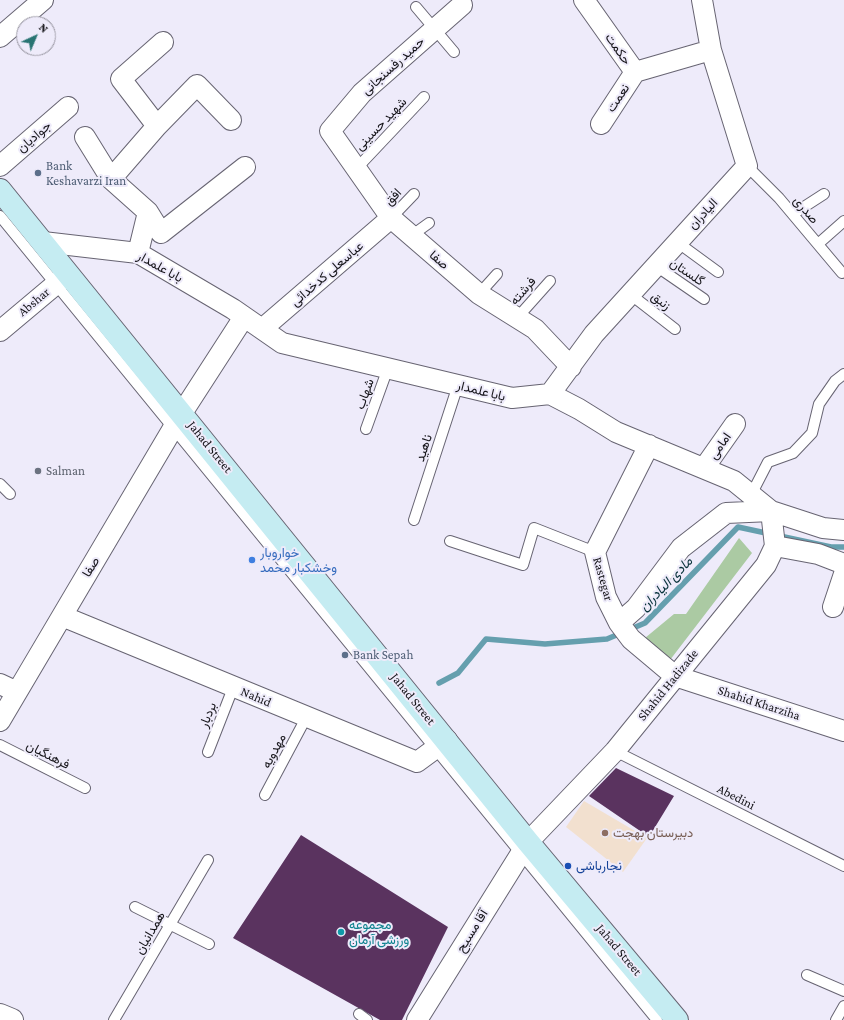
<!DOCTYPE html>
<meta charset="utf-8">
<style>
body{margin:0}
#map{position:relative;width:844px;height:1020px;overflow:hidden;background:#eeebfa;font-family:"Crimson Pro",serif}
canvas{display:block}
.north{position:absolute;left:16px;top:16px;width:40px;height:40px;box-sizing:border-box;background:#eeebfa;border:1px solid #9795a0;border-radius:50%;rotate:44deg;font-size:11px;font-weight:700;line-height:16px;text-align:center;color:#151419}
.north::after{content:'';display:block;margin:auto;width:14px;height:18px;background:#297473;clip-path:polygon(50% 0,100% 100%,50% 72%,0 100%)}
</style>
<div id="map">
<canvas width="844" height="1020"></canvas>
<div class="north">N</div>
</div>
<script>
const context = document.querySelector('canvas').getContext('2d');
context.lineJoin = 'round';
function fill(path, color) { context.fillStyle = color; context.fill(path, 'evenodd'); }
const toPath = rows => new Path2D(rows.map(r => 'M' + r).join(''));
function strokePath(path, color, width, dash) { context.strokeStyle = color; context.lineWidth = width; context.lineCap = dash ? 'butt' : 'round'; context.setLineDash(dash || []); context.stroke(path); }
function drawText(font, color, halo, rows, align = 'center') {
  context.font = font + ' "Crimson Pro",Vazirmatn,serif'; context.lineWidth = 4; context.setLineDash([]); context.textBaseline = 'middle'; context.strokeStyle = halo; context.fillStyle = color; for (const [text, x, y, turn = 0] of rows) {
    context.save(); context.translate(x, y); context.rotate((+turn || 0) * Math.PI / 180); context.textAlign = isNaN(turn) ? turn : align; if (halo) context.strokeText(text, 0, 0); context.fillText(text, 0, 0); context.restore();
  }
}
fill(toPath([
 [584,801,647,838,623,872,566,827]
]), '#f2e0cf');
fill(toPath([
 [739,538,752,553,670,660,645,638,674,614,686,614]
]), '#abcaa3');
strokePath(toPath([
 [439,683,458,673,486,639,545,644,607,639,645,623,738,527,831,547,844,547]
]), '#659fae', 5.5);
fill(toPath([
 [616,768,674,796,649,837,589,796],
 [301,835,448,927,402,1020,380,1020,233,938]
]), '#5a335f');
const service = toPath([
 [416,7,454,52],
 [747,166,779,198,842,273],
 [357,168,424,97],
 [793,214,824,194],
 [0,216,657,1020],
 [391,218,414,194],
 [411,236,429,223],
 [677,242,718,272],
 [818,244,844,221],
 [656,266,704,299],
 [479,294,497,274],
 [630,294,675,329],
 [517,318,550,281],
 [366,429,388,368],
 [0,484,10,494],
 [751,495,768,462,793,453,812,433,819,404,835,381,844,374],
 [414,520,458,385],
 [450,541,523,565,534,528,595,552],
 [0,745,85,788],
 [615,751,844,866],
 [208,752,233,688],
 [265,795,306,718],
 [135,907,209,944],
 [807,975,844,991],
 [359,1014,367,1020],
 [114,1020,208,860],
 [836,1020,844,1006]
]);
const minor = toPath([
 [584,0,635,72,711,50],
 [462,5,362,93,330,131,391,218,479,294,535,329,571,367],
 [0,37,43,0],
 [231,120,197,85,157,126,111,179,148,212,161,233,245,167],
 [601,124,635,72],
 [157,126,121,79,163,42],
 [85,137,111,179],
 [0,166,68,107],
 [43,242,138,253,233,309,282,343,512,398,550,394,579,409,616,432,734,481,771,511],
 [138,253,148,212],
 [262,329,391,218],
 [0,331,68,274],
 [550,394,594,334,747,166,711,50,702,0],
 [649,445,595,552,606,597,619,623,631,639,675,676,844,731],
 [704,468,735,424],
 [775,546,818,554,844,564],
 [833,607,844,574],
 [62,616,417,762,447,740],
 [619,623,636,608,681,548,726,513,771,511,823,528,844,530],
 [0,684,17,692],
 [0,721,182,413,244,317],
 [417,1020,528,842,615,751,766,565,775,546,771,511]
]);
const tertiary = toPath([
 [0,1015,12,1020]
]);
const secondary = toPath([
 [0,190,528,842,677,1020]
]);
strokePath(service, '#676472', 12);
strokePath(minor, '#676472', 22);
strokePath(tertiary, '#676472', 24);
strokePath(secondary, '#676472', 24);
strokePath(service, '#fff', 10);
strokePath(minor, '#fff', 20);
strokePath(tertiary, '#fff', 22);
strokePath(secondary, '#c5ecf2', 22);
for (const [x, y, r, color] of [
 [38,173,4,"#5c6f8a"],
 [38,471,4,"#6b7280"],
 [252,560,4,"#3f7fe0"],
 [345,655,4,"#5c6f8a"],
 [605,833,4,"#8d6e63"],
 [568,866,4,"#1a4fb4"],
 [341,932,4,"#0f9aa8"]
]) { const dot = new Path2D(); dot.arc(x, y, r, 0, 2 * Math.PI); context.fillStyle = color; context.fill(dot); strokePath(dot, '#eeebfa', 1.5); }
drawText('13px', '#151419', '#eeebfa', [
 ["حکمت",618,49,55],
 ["حمید رفسنجانی",393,66,-42],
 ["نعمت",618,98,-57],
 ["شهید حسینی",381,124,-46],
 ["جوادیان",34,137,-41],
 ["افق",393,197,-47],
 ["صدری",806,210,50],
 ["الیادران",703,214,-47],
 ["صفا",439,260,41],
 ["بابا علمدار",160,267,29],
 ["گلستان",687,272,34],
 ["عباسعلی کدخدائی",327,274,-41],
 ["فرشته",523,291,-49],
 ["زنبق",661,301,38],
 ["Abshar",34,302,-40],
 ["بابا علمدار",481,391,14],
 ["شهاب",365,394,-70],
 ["امامی",720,446,-55],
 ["Jahad Street",210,447,51],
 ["ناهید",424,448,-72],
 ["صفا",91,567,-59],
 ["Rastegar",603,579,74],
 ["Shahid Hadizade",668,685,-51],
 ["Nahid",256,697,23],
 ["Jahad Street",413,699,51],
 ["Shahid Kharziha",759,703,18],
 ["بردبار",208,715,-68],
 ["مهدویه",274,751,-62],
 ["فرهنگیان",48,755,27],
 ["Abedini",736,797,27],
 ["آقا مسیح",472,931,-58],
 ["همدانیان",150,933,-60],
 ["Jahad Street",619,950,50]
]);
drawText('13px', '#4e5e75', '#eeebfa', [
 ["Bank",46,166],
 ["Keshavarzi Iran",46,181],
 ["Bank Sepah",353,655]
], 'left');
drawText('13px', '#5b616d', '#eeebfa', [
 ["Salman",46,471]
], 'left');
drawText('13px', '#366cbe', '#eeebfa', [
 ["خواروبار",260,553],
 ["وخشکبار محمد",260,568]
], 'left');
drawText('13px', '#785e54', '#eeebfa', [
 ["دبیرستان بهجت",613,833]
], 'left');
drawText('13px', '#164399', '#eeebfa', [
 ["نجارباشی",576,866]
], 'left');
drawText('13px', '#0d838f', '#eeebfa', [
 ["مجموعه",349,925],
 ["ورزشی آرمان",349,940]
], 'left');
drawText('italic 14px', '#08323a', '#eeebfa', [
 ["مادی الیادران",666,584,-46]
]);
</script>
